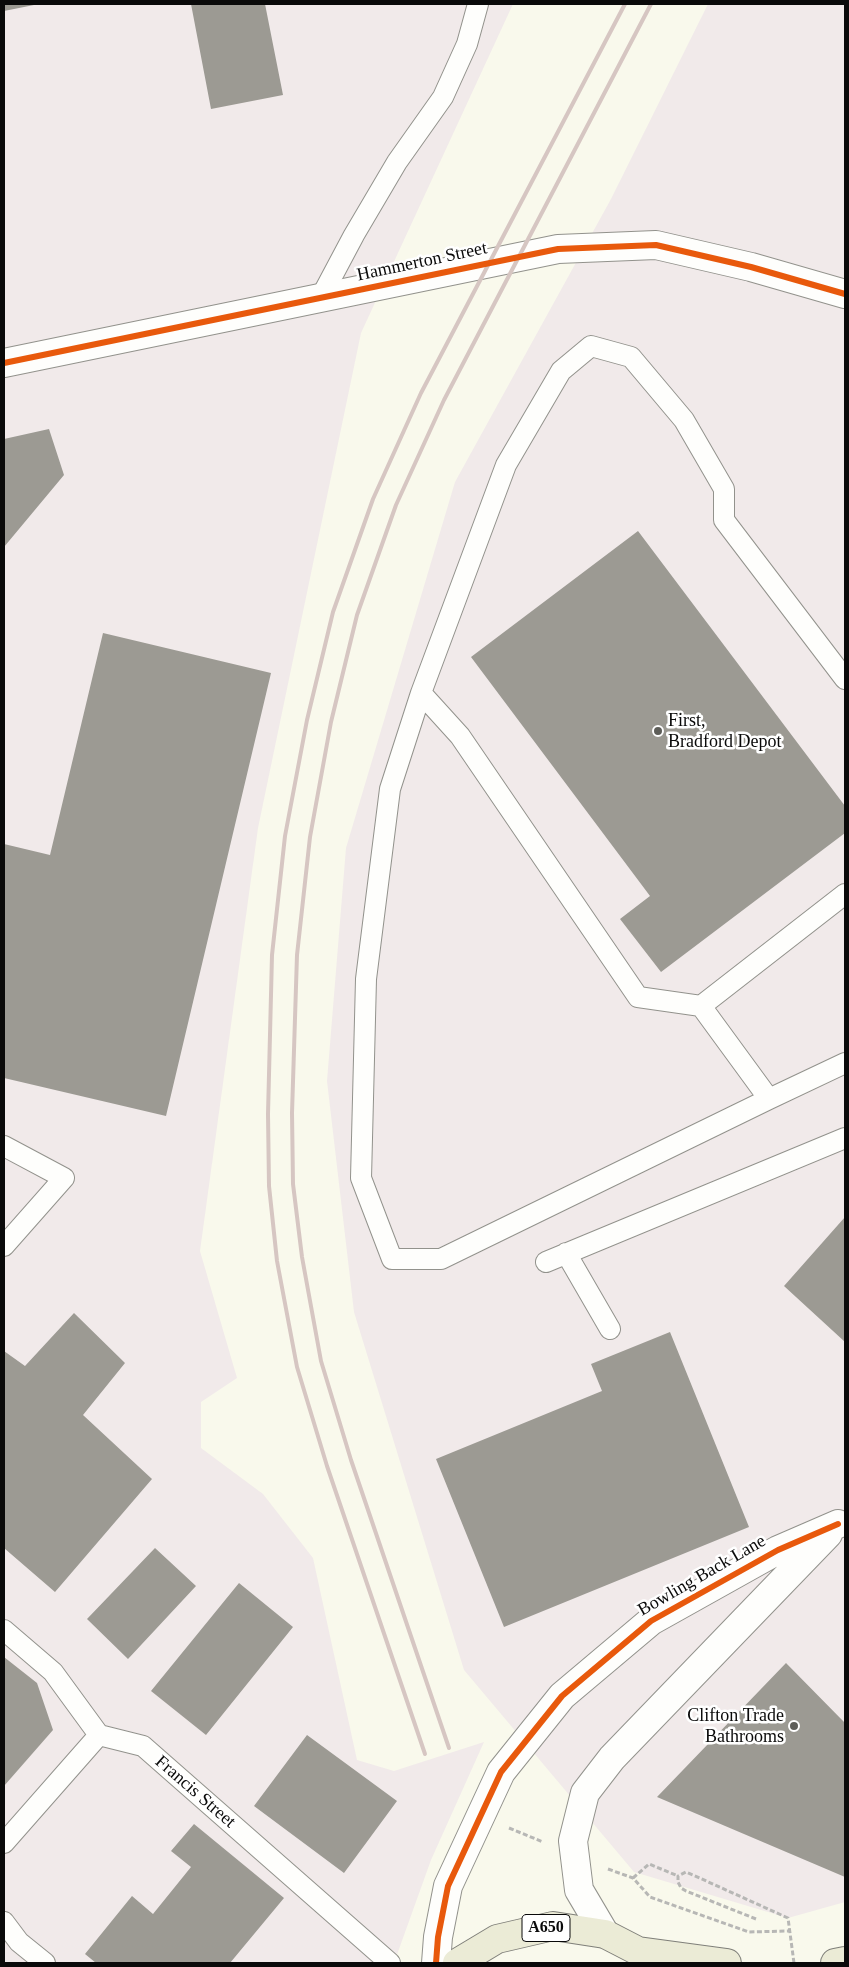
<!DOCTYPE html>
<style>
body{margin:0}
#map{position:relative;width:849px;height:1967px;overflow:hidden;background:#f9f9ec;font-family:"Times New Roman",serif}
canvas{display:block}
.frame{position:absolute;inset:0;border:5px solid #0a0a0a;pointer-events:none}
</style>
<div id="map">
<canvas width="849" height="1967"></canvas>
<div class="frame"></div>
</div>
<script>
const context = document.querySelector('canvas').getContext('2d');
context.lineJoin = 'round';
function fill(path, color) { context.fillStyle = color; context.fill(path, 'evenodd'); }
const toPath = rows => new Path2D(rows.map(r => 'M' + r).join(''));
function strokePath(path, color, width, dash) { context.strokeStyle = color; context.lineWidth = width; context.lineCap = dash ? 'butt' : 'round'; context.setLineDash(dash || []); context.stroke(path); }
function drawText(font, color, halo, rows, align = 'center') {
  context.font = font + ' "Times New Roman",serif'; context.lineWidth = 5; context.setLineDash([]); context.textBaseline = 'middle'; context.strokeStyle = halo; context.fillStyle = color; for (const [text, x, y, turn = 0] of rows) {
    context.save(); context.translate(x, y); context.rotate((+turn || 0) * Math.PI / 180); context.textAlign = isNaN(turn) ? turn : align; if (halo) context.strokeText(text, 0, 0); context.fillText(text, 0, 0); context.restore();
  }
}
fill(toPath([
 [4,4,513,4,361,333,258,828,200,1251,237,1378,201,1402,201,1448,263,1494,313,1558,357,1760,394,1771,484,1742,431,1860,394,1963,4,1963],
 [708,4,845,4,845,1902,788,1918,634,1872,464,1670,354,1312,327,1081,346,848,455,482,611,199]
]), '#f1eaea');
fill(toPath([
 [4,4,34,4,34,5,4,11],
 [191,4,265,4,283,95,211,109],
 [49,429,64,475,4,547,4,439],
 [638,531,845,806,845,833,661,972,620,919,650,896,471,657],
 [103,633,271,673,166,1116,4,1078,4,844,50,855],
 [845,1217,845,1342,784,1286],
 [74,1313,125,1363,83,1415,152,1479,55,1592,4,1548,4,1351,25,1366],
 [670,1332,749,1527,504,1627,436,1459,602,1391,591,1364],
 [155,1548,196,1586,128,1659,87,1619],
 [239,1583,293,1627,206,1735,151,1691],
 [4,1657,37,1683,53,1730,4,1786],
 [786,1663,845,1723,845,1877,657,1797],
 [307,1735,397,1801,344,1873,254,1806],
 [194,1824,284,1898,230,1963,96,1963,85,1954,132,1896,153,1914,191,1867,171,1851]
]), '#9c9a93');
const lane = toPath([
 [320,299,354,235,397,162,443,97,467,44,478,4],
 [421,693,390,789,366,979,361,1178,392,1259,441,1259,769,1099,845,1063],
 [701,1006,845,894],
 [769,1099,701,1006,638,997,460,736,421,693,506,465,561,371,591,346,631,357,684,420,724,489,724,520,845,679],
 [4,1146,64,1178,4,1246],
 [566,1253,610,1329],
 [546,1262,845,1138],
 [4,1630,53,1672,99,1735],
 [99,1735,143,1746,390,1963],
 [4,1843,99,1735],
 [4,1922,19,1942,45,1963]
]);
const street = toPath([
 [4,363,558,249,656,245,751,267,845,294],
 [605,1934,579,1890,573,1841,585,1793,612,1758,828,1534],
 [436,1963,438,1937,448,1886,481,1815,501,1772,562,1696,651,1621,778,1550,838,1524]
]);
const primary = toPath([
 [638,1951,727,1963],
 [457,1963,497,1939,553,1926,605,1934,638,1951,650,1963],
 [835,1963,845,1961]
]);
strokePath(lane, '#92928c', 22);
strokePath(street, '#92928c', 30);
strokePath(primary, '#7f7f79', 30);
strokePath(toPath([
 [509,1828,543,1842],
 [608,1869,633,1878,650,1897,749,1932,789,1931],
 [633,1878,649,1864,678,1876],
 [756,1919,686,1891,681,1888,678,1882,678,1876,686,1872,693,1875,788,1918,794,1963]
]), '#b7b7b5', 3, [5, 2.5]);
strokePath(lane, '#fefefc', 20);
strokePath(street, '#fefefc', 28);
strokePath(primary, '#ebebd6', 28);
strokePath(toPath([
 [449,1748,351,1460,321,1361,302,1257,293,1184,292,1113,297,955,310,837,331,722,357,615,396,505,444,400,651,4],
 [425,1754,327,1466,297,1367,277,1261,269,1186,268,1114,272,955,285,836,307,720,333,612,373,499,421,393,625,4]
]), '#d6c6c2', 4);
strokePath(toPath([
 [4,363,558,249,656,245,751,267,845,294],
 [436,1963,438,1937,448,1886,481,1815,501,1772,562,1696,651,1621,778,1550,838,1524]
]), '#e8590c', 6);
for (const [x, y, r, color] of [
 [658,731,5,"#5e5e59"],
 [794,1726,5,"#5e5e59"]
]) { const dot = new Path2D(); dot.arc(x, y, r, 0, 2 * Math.PI); context.fillStyle = color; context.fill(dot); strokePath(dot, '#fff', 2); }
for (const [x, y, w] of [
 [546,1928,48]
]) { const box = new Path2D(); box.roundRect(x - w / 2, y - 13.5, w, 27, 4); context.fillStyle = '#fff'; context.fill(box); strokePath(box, '#0a0a0a', 1); }
drawText('bold 16px', '#0a0a0a', null, [
 ["A650",546,1928]
]);
drawText('18px', '#0a0a0a', '#fff', [
 ["Hammerton Street",422,262,-12],
 ["Bowling Back Lane",702,1576,-30],
 ["Francis Street",195,1792,41]
]);
drawText('18px', '#0a0a0a', '#fff', [
 ["First,",668,721],
 ["Bradford Depot",668,742],
 ["Clifton Trade",784,1716,"right"],
 ["Bathrooms",784,1737,"right"]
], 'left');
</script>
